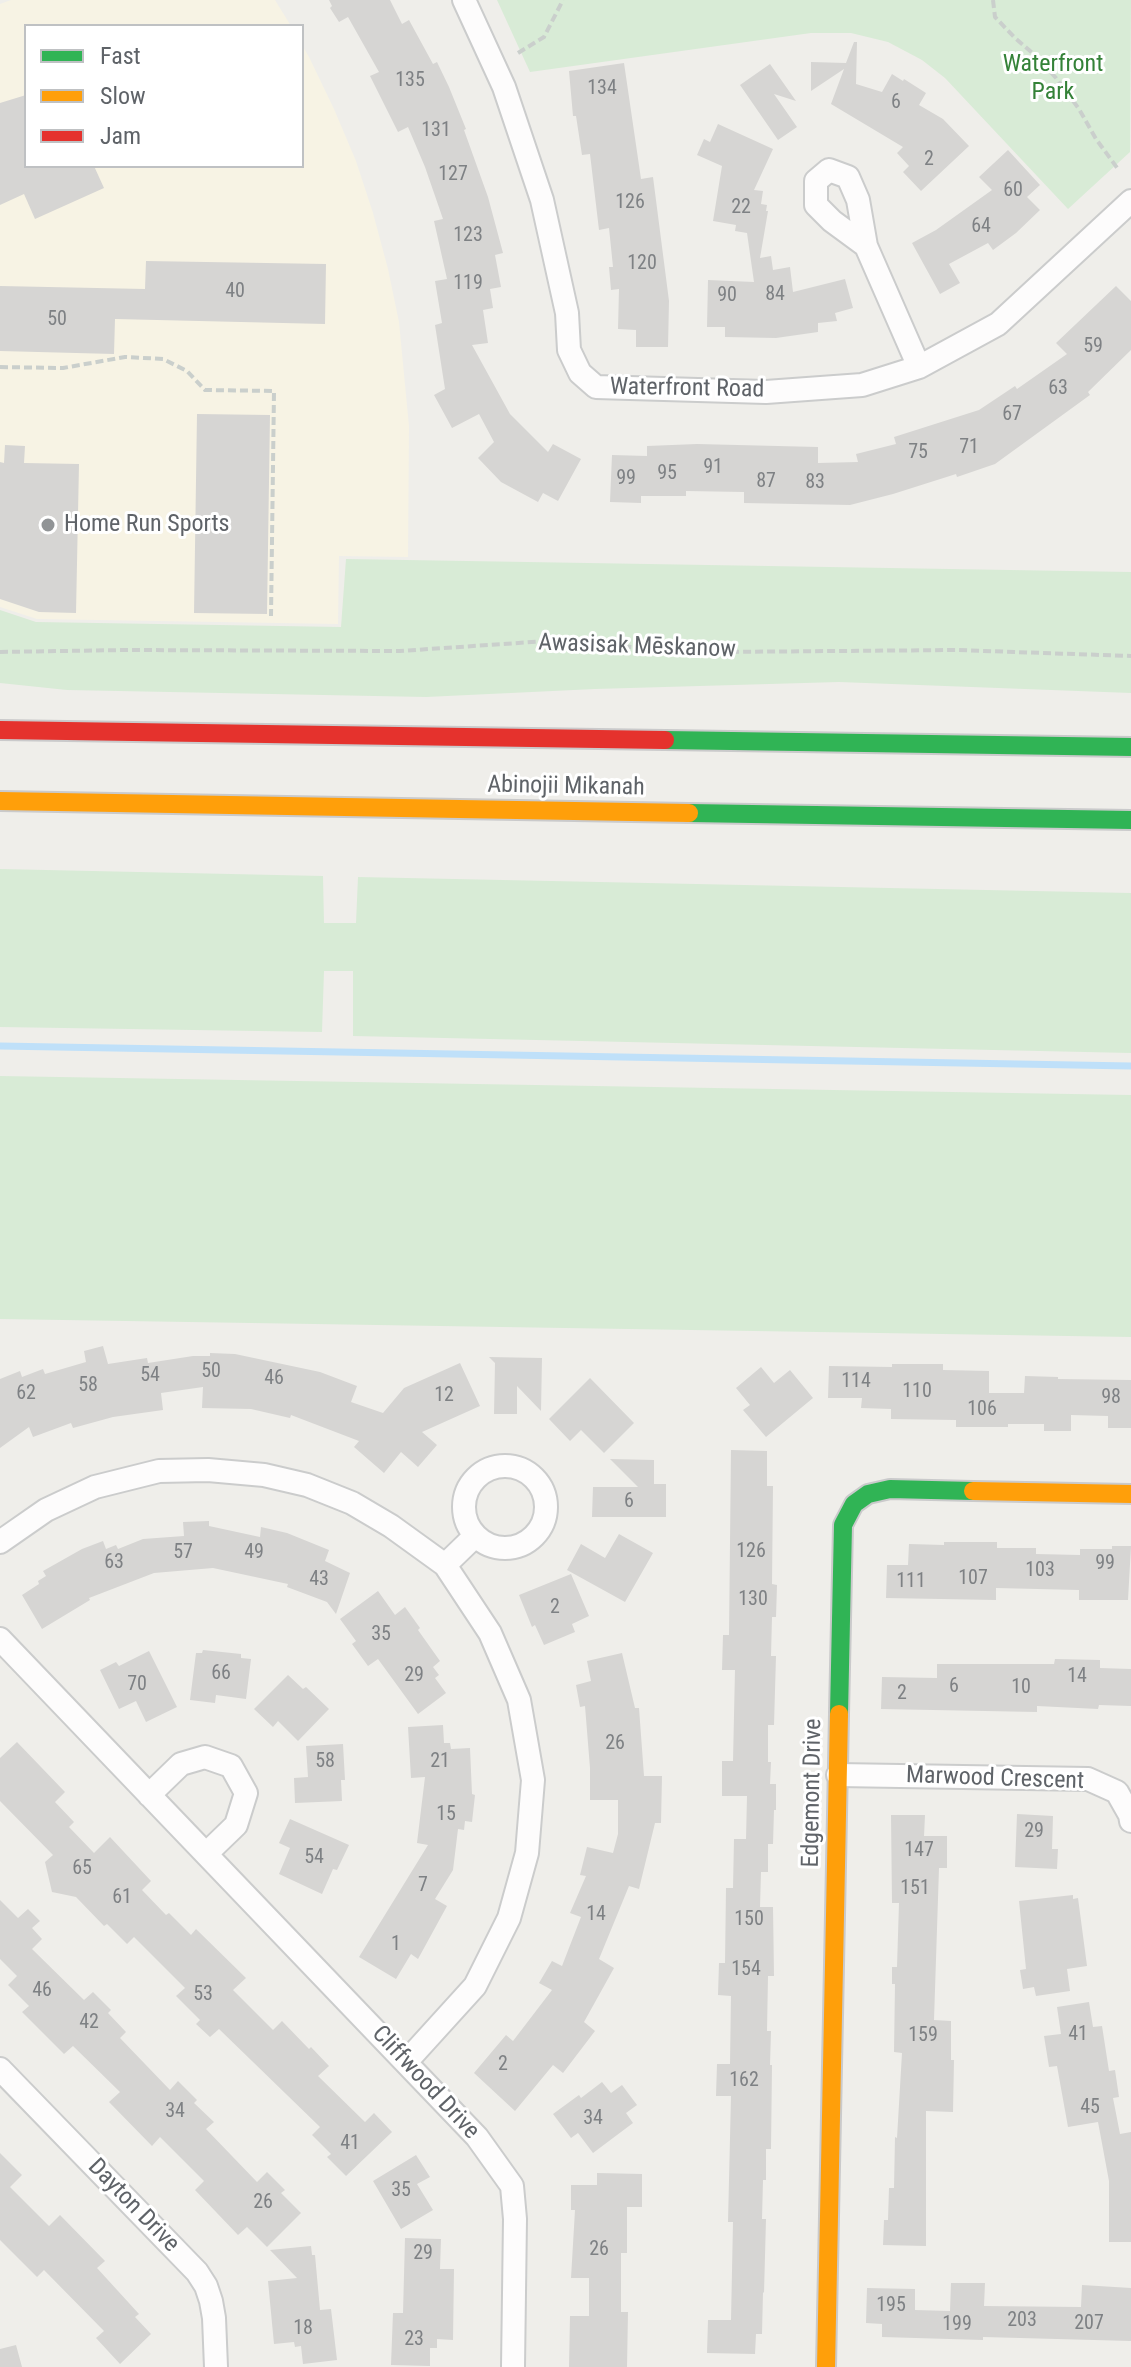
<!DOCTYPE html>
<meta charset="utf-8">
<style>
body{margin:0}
#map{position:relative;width:1131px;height:2367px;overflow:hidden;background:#efeeea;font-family:"Roboto Condensed",sans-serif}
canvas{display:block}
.legend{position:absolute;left:24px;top:24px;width:280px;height:144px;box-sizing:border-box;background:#fff;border:2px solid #bfc1c3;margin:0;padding:10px 14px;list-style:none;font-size:24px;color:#5f6368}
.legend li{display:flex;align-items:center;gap:16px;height:40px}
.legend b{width:40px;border:2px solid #bfc1c3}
</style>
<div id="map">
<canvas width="1131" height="2367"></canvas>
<ul class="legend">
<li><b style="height:10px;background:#30b455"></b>Fast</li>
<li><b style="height:10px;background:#ff9f0a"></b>Slow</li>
<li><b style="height:10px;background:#e5322d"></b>Jam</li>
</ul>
</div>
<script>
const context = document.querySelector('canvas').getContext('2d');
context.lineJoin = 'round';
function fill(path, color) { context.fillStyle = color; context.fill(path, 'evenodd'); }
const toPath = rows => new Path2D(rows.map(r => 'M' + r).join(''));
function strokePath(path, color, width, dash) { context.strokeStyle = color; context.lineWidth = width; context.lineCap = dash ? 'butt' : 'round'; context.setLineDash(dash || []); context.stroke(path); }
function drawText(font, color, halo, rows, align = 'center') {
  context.font = font + ' "Roboto Condensed",sans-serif'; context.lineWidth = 6; context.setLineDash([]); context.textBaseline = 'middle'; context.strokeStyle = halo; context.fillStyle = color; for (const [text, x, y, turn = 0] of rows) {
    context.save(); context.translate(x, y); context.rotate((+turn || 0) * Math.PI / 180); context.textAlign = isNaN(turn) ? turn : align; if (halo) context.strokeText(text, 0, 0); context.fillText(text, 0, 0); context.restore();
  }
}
fill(toPath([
 [11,0,275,0,291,26,26,26,26,166,302,166,302,45,309,57,334,109,356,161,373,213,388,269,399,322,409,426,408,557,339,556,338,624,37,619,0,607,0,4]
]), '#f7f3e4');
fill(toPath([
 [497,0,1131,0,1130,152,1068,209,945,78,922,60,888,42,851,33,811,33,530,72],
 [346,559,1131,572,1131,693,839,682,595,689,426,697,67,690,0,683,0,610,36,622,341,627],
 [0,869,323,876,324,923,356,923,358,877,1131,893,1131,1053,353,1036,353,971,324,971,322,1032,0,1027],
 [0,1076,1131,1095,1131,1337,0,1319]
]), '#d8ebd6');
strokePath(toPath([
 [0,1046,1131,1066]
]), '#bfe0f9', 7);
fill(toPath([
 [329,0,390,0,402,24,409,20,433,64,437,62,449,87,466,129,464,130,488,197,503,253,495,255,501,287,490,289,493,308,483,310,488,343,472,345,510,414,548,452,553,444,581,459,558,501,543,493,538,502,501,482,478,458,494,442,479,414,452,428,434,395,445,389,435,325,442,323,435,281,447,279,434,221,443,219,425,167,408,127,398,132,370,76,379,72,348,17,339,22,330,8,332,6],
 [854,42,857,42,856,84,882,92,892,74,903,81,904,79,926,93,919,105,943,119,969,146,921,191,903,172,909,166,897,153,903,147,831,104,844,69,811,91,811,62,846,63],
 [624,63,641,179,653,177,669,301,668,347,636,347,636,330,618,329,619,289,611,290,609,267,613,267,609,228,599,230,590,154,582,155,576,116,573,116,569,71],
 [770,64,796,101,774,94,797,127,778,140,740,85],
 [26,95,26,166,94,166,104,188,35,219,24,194,0,205,0,103],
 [718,124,773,149,754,190,763,191,761,204,767,205,766,211,768,211,760,258,771,256,773,270,790,267,793,292,845,279,853,308,835,313,837,321,818,323,818,332,776,338,725,337,725,327,707,327,708,280,754,282,747,233,735,231,736,225,713,221,722,166,697,155,704,139,710,142],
 [1008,150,1040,185,1027,197,1040,210,1016,233,993,250,988,243,949,264,960,283,940,294,912,243,936,230,992,190,979,177],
 [146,261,326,264,325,324,115,319,114,354,0,351,0,286,145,289],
 [1116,286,1131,301,1131,350,1088,392,1090,395,995,464,957,477,956,474,893,494,850,505,744,503,744,492,686,491,686,496,641,496,641,503,610,502,612,455,647,456,647,446,697,444,818,447,818,463,858,462,856,454,896,444,894,437,979,410,1015,386,1017,389,1067,354,1056,343],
 [197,414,270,415,267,614,194,613],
 [5,445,25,446,24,463,79,464,76,613,39,612,0,599,0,462,4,463],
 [103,1346,108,1364,147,1358,148,1363,193,1356,210,1356,210,1353,235,1354,320,1372,357,1386,351,1402,383,1413,404,1388,460,1363,480,1406,422,1432,437,1445,418,1467,401,1452,384,1473,354,1447,359,1441,291,1415,290,1418,251,1409,202,1408,203,1387,161,1393,163,1410,113,1417,73,1428,71,1423,33,1437,29,1427,0,1448,0,1379,20,1371,22,1377,43,1369,45,1374,86,1362,84,1351],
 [489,1357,542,1358,541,1411,517,1386,517,1414,494,1414,495,1363],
 [892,1364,943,1364,943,1370,989,1371,989,1393,1024,1393,1025,1376,1058,1377,1058,1379,1131,1380,1131,1428,1108,1428,1108,1416,1071,1415,1071,1431,1044,1431,1044,1424,1008,1424,1008,1427,956,1427,956,1420,891,1419,891,1409,861,1408,862,1398,828,1398,829,1366,892,1367],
 [761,1367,774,1383,790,1370,813,1398,766,1437,743,1410,750,1405,736,1388],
 [590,1378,634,1423,604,1453,581,1430,570,1441,549,1419],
 [731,1450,767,1451,767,1486,773,1486,772,1584,777,1585,776,1617,772,1617,771,1656,776,1656,774,1725,768,1725,768,1762,771,1762,770,1784,776,1784,776,1810,774,1810,773,1844,768,1844,768,1872,761,1872,760,1907,773,1907,774,1976,768,1976,767,2031,771,2031,770,2065,772,2065,771,2149,766,2149,766,2180,763,2180,762,2219,766,2219,764,2293,763,2292,762,2334,756,2334,755,2354,707,2353,708,2320,731,2320,733,2222,728,2222,731,2096,716,2096,717,2064,730,2064,731,1996,718,1995,719,1963,725,1963,726,1888,733,1888,734,1839,746,1839,747,1796,722,1796,722,1761,733,1761,735,1670,722,1670,723,1635,729,1635],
 [610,1459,654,1460,654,1484,666,1484,666,1517,592,1517,593,1487,638,1487],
 [209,1521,209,1526,260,1537,261,1527,287,1533,329,1550,325,1561,350,1573,336,1614,327,1602,287,1587,288,1584,213,1568,154,1573,89,1598,90,1600,42,1629,22,1595,39,1584,38,1581,46,1576,43,1571,82,1549,103,1541,106,1549,116,1545,118,1549,143,1539,184,1536,183,1522],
 [619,1534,653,1553,625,1602,567,1570,581,1544,605,1558],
 [944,1542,997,1542,997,1548,1036,1548,1036,1554,1080,1555,1080,1549,1112,1549,1112,1546,1131,1546,1128,1600,1079,1600,1079,1590,996,1588,996,1600,886,1598,887,1565,908,1565,909,1544,944,1545],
 [571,1574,589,1616,572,1624,575,1632,544,1645,535,1625,532,1627,519,1595],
 [378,1591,395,1615,405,1607,420,1628,418,1630,440,1661,433,1667,439,1675,435,1678,446,1693,418,1714,378,1659,368,1666,352,1644,356,1641,340,1619],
 [203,1650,241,1654,241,1658,251,1659,246,1699,216,1695,215,1703,190,1700,196,1653,202,1653],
 [149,1651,177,1707,146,1722,136,1701,119,1709,100,1670,116,1662,119,1666],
 [622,1653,635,1708,639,1708,644,1776,662,1776,661,1823,655,1823,639,1889,629,1886,599,1959,614,1968,584,2022,595,2031,563,2073,553,2065,515,2111,474,2073,506,2035,513,2041,552,1990,539,1983,552,1961,562,1966,581,1917,570,1913,586,1876,580,1875,587,1847,613,1853,618,1834,618,1800,590,1800,590,1768,585,1706,580,1707,576,1685,591,1681,587,1661],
 [1055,1659,1100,1660,1100,1668,1131,1669,1131,1706,1099,1705,1098,1709,1037,1706,1037,1712,881,1709,882,1677,937,1678,937,1664,1054,1664],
 [288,1675,303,1689,306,1687,329,1709,298,1741,278,1721,273,1727,254,1709],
 [443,1725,444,1743,450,1743,451,1749,470,1748,472,1794,475,1795,472,1822,465,1821,464,1830,458,1829,453,1870,435,1899,447,1906,418,1959,411,1954,396,1979,359,1957,428,1845,417,1843,425,1777,411,1778,408,1727],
 [17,1742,65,1792,55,1802,74,1822,69,1827,94,1853,110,1837,151,1881,142,1890,166,1915,169,1913,191,1935,196,1929,246,1978,233,1990,273,2030,282,2021,309,2049,311,2047,329,2066,318,2076,365,2122,374,2113,392,2132,346,2176,327,2157,331,2154,312,2135,320,2127,219,2029,210,2037,196,2024,200,2020,176,1996,185,1988,134,1937,127,1944,107,1924,104,1926,76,1897,52,1892,45,1862,53,1855,0,1801,0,1758],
 [343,1744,345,1780,341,1780,342,1801,295,1803,294,1778,308,1777,306,1746],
 [1017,1814,1053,1816,1052,1849,1058,1849,1057,1869,1015,1867],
 [891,1815,925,1815,924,1836,947,1836,947,1868,939,1868,934,2020,951,2021,951,2060,954,2060,953,2112,926,2111,926,2246,883,2245,884,2220,888,2220,889,2188,894,2188,895,2137,897,2138,902,2053,894,2052,895,1984,892,1984,892,1967,897,1967,899,1903,892,1903],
 [290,1819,349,1845,337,1870,333,1869,322,1894,279,1874,290,1848,279,1843],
 [1073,1895,1073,1899,1078,1898,1087,1966,1067,1969,1070,1991,1036,1996,1034,1987,1023,1989,1020,1970,1026,1969,1019,1901],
 [0,1900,18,1918,28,1909,40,1921,32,1928,42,1939,32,1949,84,2000,93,1992,111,2010,108,2013,126,2032,120,2038,170,2090,178,2081,197,2100,194,2103,214,2122,206,2129,257,2182,267,2172,285,2190,281,2193,301,2213,267,2247,247,2227,238,2235,195,2190,204,2181,160,2137,152,2146,109,2102,120,2092,73,2046,64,2054,22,2012,29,2006,8,1985,17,1976,0,1959],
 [1089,2002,1093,2027,1102,2026,1109,2071,1115,2070,1119,2097,1113,2098,1120,2134,1131,2132,1131,2242,1109,2242,1109,2181,1098,2122,1068,2127,1057,2066,1049,2067,1044,2036,1061,2034,1057,2007],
 [602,2082,611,2093,622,2085,637,2105,626,2113,633,2123,593,2153,578,2133,571,2138,553,2114,579,2095,581,2098],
 [0,2153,22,2175,10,2187,49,2226,60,2215,105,2261,97,2268,139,2314,135,2317,151,2334,120,2364,96,2338,104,2331,44,2270,37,2277,0,2240],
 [416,2155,430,2177,417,2184,433,2210,401,2229,373,2181],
 [597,2173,642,2174,642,2207,627,2207,627,2253,621,2253,621,2312,628,2312,627,2367,569,2367,570,2316,589,2316,589,2278,571,2278,575,2210,571,2210,571,2185,597,2185],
 [405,2238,441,2239,440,2269,454,2269,453,2340,437,2339,437,2348,430,2348,430,2366,391,2365,393,2313,403,2313],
 [311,2246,312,2255,315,2255,320,2310,331,2309,337,2360,303,2364,301,2346,295,2347,294,2342,274,2344,268,2281,297,2278,270,2250],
 [951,2283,985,2283,984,2306,1081,2307,1082,2285,1131,2288,1131,2341,983,2337,983,2340,882,2337,882,2324,866,2323,867,2288,915,2289,915,2310,950,2311],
 [16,2345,22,2367,0,2367,0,2349]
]), '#d6d5d3');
const street = toPath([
 [464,0,504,87,542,200,567,313,569,350,580,373,596,387,766,392,862,385,919,367,998,324,1131,201],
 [866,246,832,221,816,205,816,181,829,170,848,177,858,200,866,246,919,367],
 '464 1507a41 41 0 1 1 82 0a41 41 0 1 1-82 0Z',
 [0,1542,46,1510,95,1487,159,1471,208,1470,264,1475,307,1485,352,1503,391,1526,445,1565,490,1633,519,1700,533,1780,527,1853,509,1918,475,1986,406,2062],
 [445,1565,475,1536],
 [0,1639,477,2137,512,2186,515,2219,513,2367],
 [838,1775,1088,1779,1117,1792,1130,1815,1131,1821],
 [149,1795,181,1764,205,1757,231,1766,246,1793,236,1825,207,1853],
 [0,2069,197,2272,206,2286,211,2301,214,2318,216,2367]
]);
const fast = toPath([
 [665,740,1131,747],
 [689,813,1131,820],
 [839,1714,843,1525,854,1504,868,1494,890,1489,973,1491]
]);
const slow = toPath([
 [0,801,689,813],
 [973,1491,1131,1494],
 [826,2367,839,1714]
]);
const jam = toPath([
 [0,730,665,740]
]);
strokePath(street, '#cbcccc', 26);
strokePath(fast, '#cacacb', 22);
strokePath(slow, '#cacacb', 22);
strokePath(jam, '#cacacb', 22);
strokePath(toPath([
 [993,0,995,17,1014,37,1037,57,1056,78,1079,109,1096,139,1118,169],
 [518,53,544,37,563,0],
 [0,367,63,368,125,357,163,359,187,371,205,390,274,391,271,616],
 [0,652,126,650,400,651,562,640,650,649,717,652,957,650,1131,656]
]), '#cacfcc', 4, [8, 4]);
strokePath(street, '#fdfcfc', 22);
strokePath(fast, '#30b455', 18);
strokePath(slow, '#ff9f0a', 18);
strokePath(jam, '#e5322d', 18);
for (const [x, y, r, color] of [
 [48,525,8,"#919496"]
]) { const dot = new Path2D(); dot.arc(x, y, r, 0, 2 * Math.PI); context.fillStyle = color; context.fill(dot); strokePath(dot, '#fff', 3); }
drawText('20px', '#7e8184', null, [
 ["135",410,81],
 ["134",602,89],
 ["6",896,103],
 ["131",436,131],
 ["2",929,160],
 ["127",453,175],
 ["60",1013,191],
 ["126",630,203],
 ["22",741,208],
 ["64",981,227],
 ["123",468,236],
 ["120",642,264],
 ["119",468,284],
 ["40",235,292],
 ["84",775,295],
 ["90",727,296],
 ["50",57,320],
 ["59",1093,347],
 ["63",1058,389],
 ["67",1012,415],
 ["71",969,448],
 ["75",918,453],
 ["91",713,468],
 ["95",667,474],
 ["99",626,479],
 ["87",766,482],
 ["83",815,483],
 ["50",211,1372],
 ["54",150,1376],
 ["46",274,1379],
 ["114",856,1382],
 ["58",88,1386],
 ["110",917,1392],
 ["62",26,1394],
 ["12",444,1396],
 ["98",1111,1398],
 ["106",982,1410],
 ["6",629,1502],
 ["126",751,1552],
 ["57",183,1553],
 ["49",254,1553],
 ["63",114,1563],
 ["99",1105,1564],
 ["103",1040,1571],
 ["107",973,1579],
 ["43",319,1580],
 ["111",911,1582],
 ["130",753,1600],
 ["2",555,1608],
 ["35",381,1635],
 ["66",221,1674],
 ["29",414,1676],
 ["14",1077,1677],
 ["70",137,1685],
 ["6",954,1687],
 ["10",1021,1688],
 ["2",902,1694],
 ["26",615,1744],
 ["58",325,1762],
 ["21",440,1762],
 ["15",446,1815],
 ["29",1034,1832],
 ["147",919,1851],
 ["54",314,1858],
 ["65",82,1869],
 ["7",423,1886],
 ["151",915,1889],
 ["61",122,1898],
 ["14",596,1915],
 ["150",749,1920],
 ["1",396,1945],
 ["154",746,1970],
 ["46",42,1991],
 ["53",203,1995],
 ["42",89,2023],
 ["41",1078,2035],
 ["159",923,2036],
 ["2",503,2065],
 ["162",744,2081],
 ["45",1090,2108],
 ["34",175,2112],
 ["34",593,2119],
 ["41",350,2144],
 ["35",401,2191],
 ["26",263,2203],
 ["26",599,2250],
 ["29",423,2254],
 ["195",891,2306],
 ["203",1022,2321],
 ["207",1089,2324],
 ["199",957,2325],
 ["18",303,2329],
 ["23",414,2340]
]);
drawText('24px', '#348238', '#fff', [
 ["Waterfront",1053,65],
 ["Park",1053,93]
]);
drawText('24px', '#5f6368', '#fff', [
 ["Waterfront Road",687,389,1],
 ["Awasisak Mēskanow",637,647,2],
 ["Abinojii Mikanah",566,787,1],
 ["Marwood Crescent",995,1779,2],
 ["Edgemont Drive",813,1793,-89],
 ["Cliffwood Drive",425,2083,47],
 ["Dayton Drive",133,2206,46]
]);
drawText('24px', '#5f6368', '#fff', [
 ["Home Run Sports",64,525]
], 'left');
</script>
